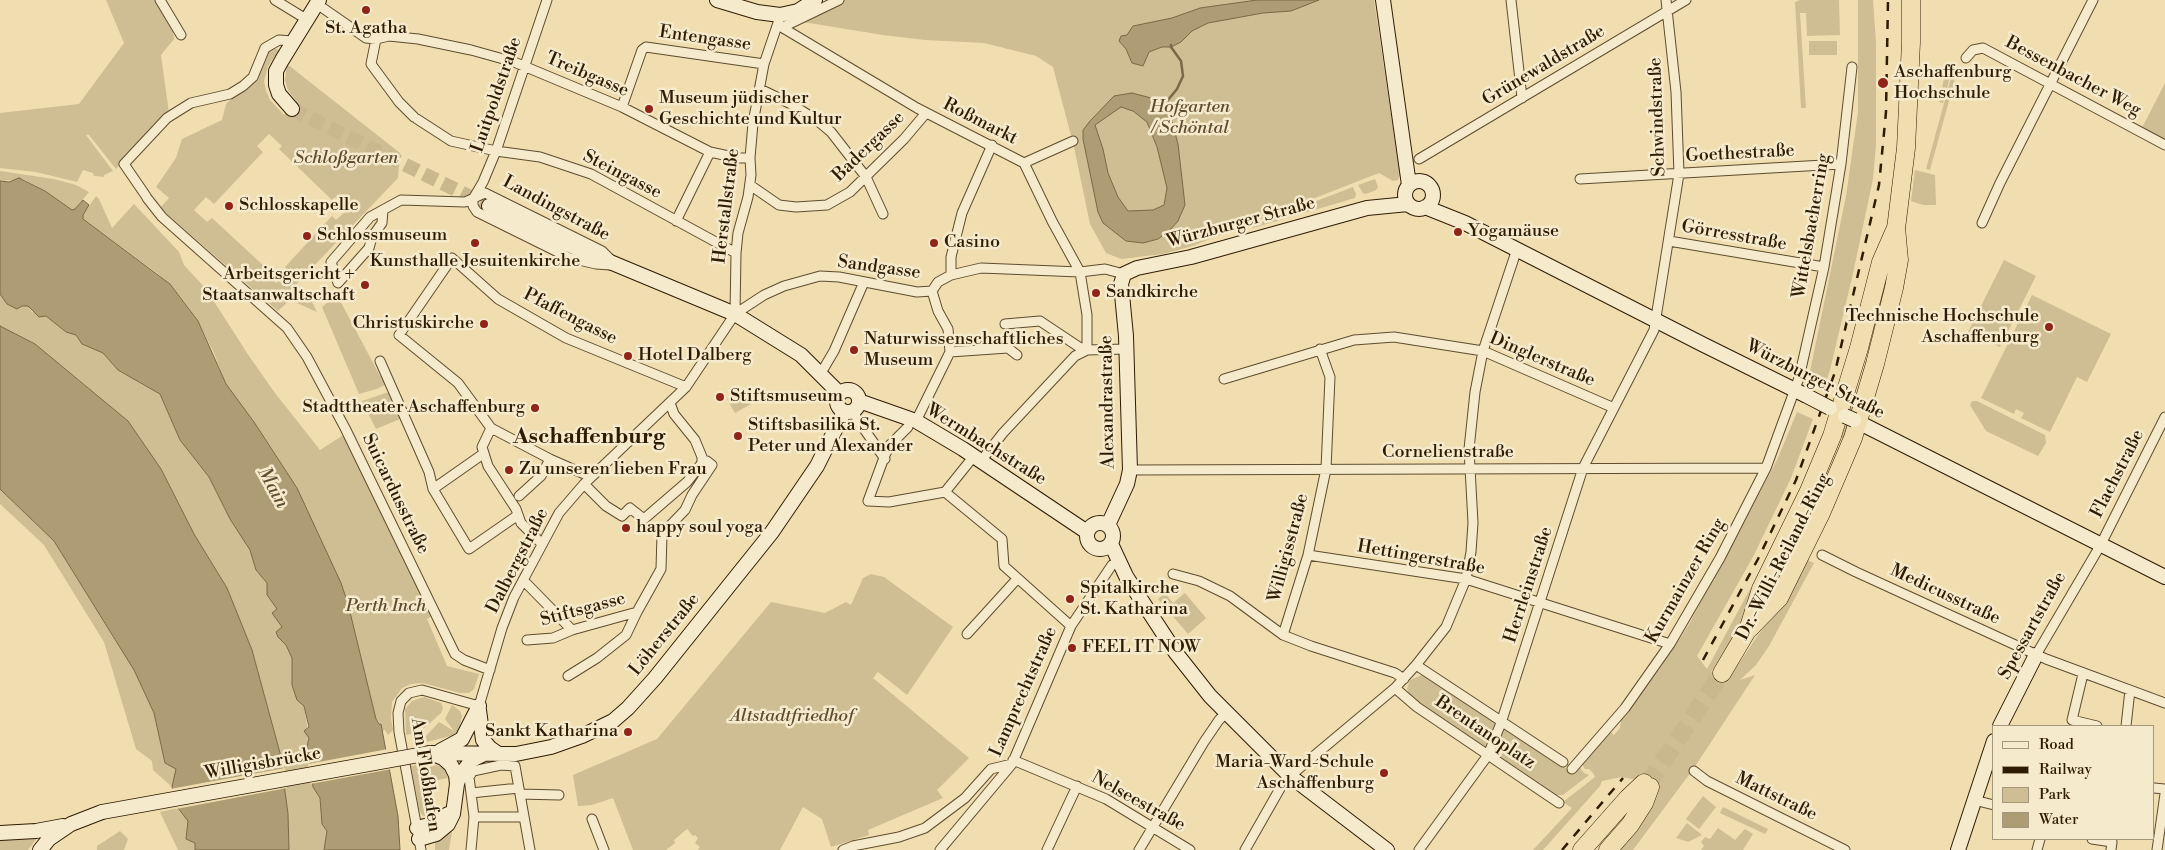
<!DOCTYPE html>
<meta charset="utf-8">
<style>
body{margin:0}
#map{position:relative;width:2165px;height:850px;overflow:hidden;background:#f0deb0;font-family:"Libre Bodoni",serif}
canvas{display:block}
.legend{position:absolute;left:1992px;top:725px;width:162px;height:115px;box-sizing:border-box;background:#f5eacc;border:1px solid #a5977c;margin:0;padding:6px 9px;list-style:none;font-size:15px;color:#2e1b03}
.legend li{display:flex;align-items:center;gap:10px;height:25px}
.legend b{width:25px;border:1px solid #a5977c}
</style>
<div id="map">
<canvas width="2165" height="850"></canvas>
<ul class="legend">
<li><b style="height:6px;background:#f5eacc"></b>Road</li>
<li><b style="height:6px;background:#2e1b03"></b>Railway</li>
<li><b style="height:14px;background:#cfbd93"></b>Park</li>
<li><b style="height:14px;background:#ae9c75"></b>Water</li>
</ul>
</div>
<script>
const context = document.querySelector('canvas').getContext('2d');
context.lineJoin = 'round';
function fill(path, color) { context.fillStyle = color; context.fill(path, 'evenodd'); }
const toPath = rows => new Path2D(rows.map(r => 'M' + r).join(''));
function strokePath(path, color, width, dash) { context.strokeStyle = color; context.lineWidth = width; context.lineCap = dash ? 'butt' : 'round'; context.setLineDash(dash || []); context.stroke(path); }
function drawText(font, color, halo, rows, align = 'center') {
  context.font = font + ' "Libre Bodoni",serif'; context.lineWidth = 5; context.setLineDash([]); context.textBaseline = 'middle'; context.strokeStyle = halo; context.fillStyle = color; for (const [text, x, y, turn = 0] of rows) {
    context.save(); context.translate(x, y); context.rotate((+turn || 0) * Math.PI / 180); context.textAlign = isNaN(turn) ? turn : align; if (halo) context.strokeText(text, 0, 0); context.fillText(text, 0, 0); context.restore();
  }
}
fill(toPath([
 [106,0,155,0,172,26,174,39,161,55,169,113,116,169,89,135,86,135,113,171,104,175,104,177,94,176,93,173,83,170,77,182,36,172,0,168,0,113,79,104,124,43],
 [841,0,1374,0,1400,175,1398,180,1393,181,1379,173,1192,246,1163,254,1121,259,1106,253,1090,224,1074,147,1053,67,1036,56,984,43,925,40,883,35,803,22],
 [1800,0,1839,0,1840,35,1807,36,1806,13,1800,13,1806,108,1801,108,1795,2],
 [1858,0,1873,0,1876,43,1876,145,1873,179,1852,278,1830,370,1824,388,1808,381,1846,196,1858,112],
 [1809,41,1837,41,1837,55,1809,55],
 [270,47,279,50,268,66,264,81,266,91,270,100,284,115,296,101,288,90,285,80,287,64,400,153,398,178,286,295,290,300,297,291,306,290,317,312,290,300,278,311,160,208,169,198,156,187,176,158,182,139,222,120,226,104,248,84],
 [269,134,282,146,279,149,332,200,335,197,348,209,336,220,332,216,285,267,288,271,276,283,262,270,265,267,212,218,207,222,194,210,206,197,214,204,263,152,257,146],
 [1947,65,1953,66,1943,103,1939,102],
 [1954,67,1958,68,1930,170,1926,169],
 [2165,83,2165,140,2142,128],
 [1915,170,1935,175,1936,205,1923,205,1911,201],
 [0,171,54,179,76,185,89,192,75,209,72,210,45,191,23,179,0,181],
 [1375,179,1378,187,1376,190,1366,194,1363,193,1358,185],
 [1353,187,1356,194,1355,198,1253,228,1251,226],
 [96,196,99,199,112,228,134,204,179,252,184,265,206,289,249,356,275,393,320,450,345,434,432,616,427,619,447,666,479,674,474,689,469,693,460,693,423,683,411,684,402,688,392,702,391,718,393,730,388,735,385,730,382,731,381,724,376,719,347,601,297,488,254,422,226,385,214,353,198,321,189,308,170,284,157,273,83,219,83,215],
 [2004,260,2036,276,2000,347,1968,332],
 [0,294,7,304,28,306,32,312,46,316,66,332,76,335,82,344,103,353,118,370,160,394,180,440,209,477,230,519,251,550,256,570,267,583,267,595,277,610,272,613,282,627,276,633,278,637,286,645,292,658,292,685,304,706,309,738,315,756,310,765,313,787,320,798,322,824,327,831,324,850,289,850,288,814,280,753,252,650,227,588,194,534,161,469,128,421,35,344,0,326],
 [337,295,380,376,382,376,386,385,380,387,380,388,359,394,322,307],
 [2032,295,2111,334,2087,382,2077,377,2050,432,2021,418,2024,413,2016,409,2014,414,1981,398],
 [742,390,751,404,735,413,727,399],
 [389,392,400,419,376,429,362,401],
 [1972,401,1977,401,2045,435,2046,443,2038,456,1986,431,1970,405],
 [1797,412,1813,419,1791,478,1754,555,1697,656,1707,669,1764,563,1803,482,1824,431,1824,437,1789,519,1750,598,1739,628,1711,672,1728,680,1758,635,1782,605,1807,554,1809,561,1814,563,1769,646,1756,665,1740,680,1755,675,1694,768,1633,850,1613,850,1628,832,1638,780,1621,777,1602,781,1600,786,1543,850,1533,850,1572,808,1563,802,1595,777,1593,773,1589,769,1585,769,1582,764,1608,730,1614,735,1620,728,1621,720,1625,714,1658,671,1688,626,1777,460],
 [0,489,54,541,134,670,154,713,165,763,177,769,172,787,153,770,152,761,136,749,104,642,44,545,0,504],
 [871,574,884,577,953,627,907,695,878,672,873,678,969,758,937,790,943,798,868,830,869,835,831,847,822,819,803,807,780,850,698,850,700,847,695,843,698,838,695,835,693,836,687,829,674,840,675,843,666,850,633,850,613,798,592,805,578,806,573,775,657,739,771,602,825,613,846,602,851,605,863,578],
 [1165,593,1173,603,1185,593,1206,618,1188,634,1158,599],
 [1422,675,1573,773,1579,766,1584,773,1589,775,1563,795,1554,795,1410,696,1407,689,1410,680],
 [424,697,441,703,443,708,441,713,420,732,406,735,405,709,412,701],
 [452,705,460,711,462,716,459,729,454,735,427,742,426,736,439,722,454,731,445,719],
 [422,764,427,784,427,817,422,815,419,809,411,766],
 [429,764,440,766,445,770,448,778,432,781],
 [1703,796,1716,807,1699,829,1686,819],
 [1723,807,1768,829,1765,834,1720,813],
 [178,808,188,821,186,839,195,843,195,850,178,850,160,812],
 [454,820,449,850,435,850,435,838],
 [1687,823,1702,835,1688,842,1676,838],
 [1718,828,1735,840,1745,829,1753,834,1743,850,1701,850,1704,846,1701,842,1705,837,1710,839],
 [120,831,128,839,124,850,97,850,97,846],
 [40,834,28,850,0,850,0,838]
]), '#cfbd93');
const water = toPath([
 [1257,0,1319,0,1291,11,1263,13,1208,23,1192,31,1181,42,1171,47,1162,47,1149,52,1143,66,1132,63,1126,49,1119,41,1121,36,1127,35,1133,26,1172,18,1200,8,1257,0],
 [1132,93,1155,99,1162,97,1173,105,1169,110,1178,144,1185,205,1178,221,1170,230,1158,239,1143,243,1126,241,1103,223,1098,212,1083,139,1083,130,1090,121,1114,96,1132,93],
 [1121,107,1133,111,1147,122,1157,147,1167,188,1164,205,1153,210,1128,211,1118,197,1108,173,1103,149,1095,125,1121,107],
 [19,178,45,191,72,210,75,209,83,200,89,205,83,215,83,219,170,284,198,321,226,384,254,422,297,488,341,583,348,604,376,719,379,724,381,724,398,816,400,850,324,850,327,831,322,824,320,798,313,787,310,765,315,756,307,747,309,738,304,731,309,727,304,706,297,700,292,685,292,658,286,645,278,637,276,632,282,627,272,613,277,609,267,595,267,583,256,570,250,550,230,519,209,477,180,440,160,394,118,370,103,353,82,344,76,335,66,332,46,316,39,317,28,306,22,306,17,309,7,304,0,294,0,181,9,182,19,178],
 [0,326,35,344,128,421,161,469,194,534,227,588,252,650,280,753,288,814,289,850,195,850,195,843,186,839,188,821,178,808,172,787,176,769,165,763,154,713,134,670,54,541,0,489,0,326]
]);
fill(water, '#ae9c75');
strokePath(water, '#7b6847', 1);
fill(toPath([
 [388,749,392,769,310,784,308,764],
 [285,768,287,788,176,809,170,789]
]), '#f0deb0');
strokePath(toPath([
 [1168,100,1177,89,1183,76,1181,61,1171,47,1171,45]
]), '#7b6847', 2.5);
strokePath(toPath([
 [292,109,489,206]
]), '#c9b78d', 14, [14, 7]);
strokePath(toPath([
 [1842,438,1855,400],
 [1647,785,1722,673]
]), '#c9b78d', 18, [18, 9]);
const street = toPath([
 [160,0,181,35],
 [275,0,306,19],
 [547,0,496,151,483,182,473,199,473,206,477,212,570,258,596,264,610,265],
 [1511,0,1522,98],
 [317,4,366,38,376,39,389,36,418,39,471,50,514,62,622,107,710,152,738,158,750,158],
 [778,25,917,108,1024,163,1052,221,1080,272,1087,315,1087,350],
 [783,27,839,0],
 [376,39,371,64,399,102,414,117],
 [1966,58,1973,50,1983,48,2165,145],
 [760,89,791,104,818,121,831,132,866,177,883,214],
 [622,107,642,50,646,47,764,64],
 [417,119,451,141,496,151,540,157,591,174,736,253],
 [1419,159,1686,0],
 [1024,163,1073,141],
 [1580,179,1841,164],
 [750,185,779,205,796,207,827,205,850,192,904,139,926,113],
 [485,193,602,251,610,259],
 [146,196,124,164,167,118,191,103,230,94,243,86,253,77,265,48,279,40,293,41],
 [147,198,162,217,287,328,307,357,345,428,455,654,464,660,490,670],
 [383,211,382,223,372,237,369,248,338,283,331,262,370,217,401,200,465,202,485,193],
 [676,221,710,152],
 [1982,223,2000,183,2093,0],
 [1669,241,1824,267],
 [951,275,951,257,962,213,992,145],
 [932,291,938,282,951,275,981,268,1080,272,1105,269,1124,274],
 [735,314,736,253,738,233,748,197,751,175,750,158,753,123,764,64,779,20],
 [1005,324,1040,321,1079,347,1087,350,1126,349],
 [950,352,1008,348,1017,355],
 [380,361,429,472,433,489,469,549,518,515],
 [821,373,834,351,864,282],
 [1224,379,1354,340,1394,337,1483,351,1614,408],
 [670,403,674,414,695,440,702,457,702,463],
 [854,411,857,419,885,459],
 [916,421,950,352,948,329,938,311,932,291],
 [908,427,890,445,885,455,868,501,889,502,945,492,974,456],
 [491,428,482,447,488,466,516,509,521,523,542,544],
 [981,461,1003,433,1075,356,1087,350],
 [1130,470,1766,468],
 [591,477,550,459,491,428,458,383,399,335,452,258,498,299,566,338,686,387],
 [584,484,606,506,622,516,630,508,644,519,687,482,702,463],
 [433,489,483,454],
 [945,492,1002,539,1004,566,1071,626],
 [519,496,541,476,550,459],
 [1308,555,1466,579,1670,644],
 [1822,555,1856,572,2046,659,2165,703],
 [1173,574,1199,581,1230,596,1283,635,1311,646,1395,673,1404,679],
 [523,580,572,630],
 [967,634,1017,579],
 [1283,635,1308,555,1326,469,1330,377,1320,349],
 [527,640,553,638,572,630,637,612,661,569,662,534,685,510,692,495,712,465,707,461,702,463],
 [2036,655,2100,546,2165,417],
 [1416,665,1563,762],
 [2083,674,2072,720,2097,726],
 [568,676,597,658,626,635,637,612],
 [1395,688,1417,707,1559,803],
 [2126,726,2130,690],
 [1013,760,1106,799,1190,850],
 [1572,769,1625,708,1670,644,1720,558,1766,468,1799,378,1824,267,1841,164,1852,67],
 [1694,771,1707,781,1845,850],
 [2154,788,2165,789],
 [471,793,519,788],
 [520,794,559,795],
 [1974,800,1994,805],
 [474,817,523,817],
 [592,819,604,850],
 [2092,839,2112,842,2111,850],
 [421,850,399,732,398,713,401,701,409,693,422,690,479,706,502,628,514,597,559,513,584,484,686,387,735,314,764,295,784,286,820,276,839,277,917,292,932,291],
 [471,850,474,817,469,777,473,771,501,765,515,766,530,850],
 [843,850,853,846,899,837,925,828,965,798,991,769,1012,764],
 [940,850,1012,764,1071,626,1112,565],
 [1047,850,1077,786],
 [1139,850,1204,742,1219,720,1226,713],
 [1245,850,1282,785,1290,776,1395,688,1416,665,1446,627,1466,579,1471,552,1473,523,1469,449,1475,392,1483,351,1517,249],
 [1419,850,1488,755,1501,723,1583,468,1654,330,1679,174,1676,92,1666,0],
 [2037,850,2040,839],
 [2157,850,2165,794]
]);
const secondary = toPath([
 [717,0,757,12,780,15,798,11,815,0],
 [1383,0,1409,185],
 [292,109,279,94,276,85,276,71,282,60,319,0],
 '1405 195a14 14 0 1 1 28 0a14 14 0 1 1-28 0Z',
 [489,206,562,242,735,314,801,355,839,393],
 [1425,207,1465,223,1702,344,1805,395],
 '837 401a11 11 0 1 1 22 0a11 11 0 1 1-22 0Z',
 [859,401,916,421,963,449,1087,532],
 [1854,420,2165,577],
 '1087 536a13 13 0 1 1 26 0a13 13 0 1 1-26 0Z',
 [1108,525,1127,484,1130,470,1126,336,1121,284,1124,274,1137,268,1191,257,1367,208,1408,204],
 [1111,544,1126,576,1140,598,1176,653,1210,696,1290,776,1387,850],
 [479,710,483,740,490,748,500,755],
 [2000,726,2036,655],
 [440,751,462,739,479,706],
 [430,753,516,754,551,747,582,736,613,721,628,708,655,678,772,532,817,466,844,412],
 [433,754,443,758,451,765,456,775,457,784],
 [417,828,437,823,448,814],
 [0,833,36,831,63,826],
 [419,839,436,834,448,824,453,814,457,784,460,775,472,760,484,754],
 [40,850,49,839,71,824,102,812],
 [1958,850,1994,741]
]);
const highway = toPath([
 [1895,237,1906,148,1911,42,1911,0],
 [1749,627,1761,589,1809,491,1832,436,1859,348,1881,262,1895,230],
 [1749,629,1779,598,1821,513,1853,438,1875,364,1894,288,1899,260,1896,227],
 [1722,673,1754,619],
 [1582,850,1628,798,1644,783],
 [1608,850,1630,825,1644,803,1650,787]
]);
strokePath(street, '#5e4c2e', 11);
strokePath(secondary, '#2e1b03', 16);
strokePath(highway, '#2e1b03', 19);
strokePath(street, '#f5eacc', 9);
strokePath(secondary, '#f5eacc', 14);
strokePath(highway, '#f0deb0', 18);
strokePath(toPath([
 [1703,660,1758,559,1796,480,1835,372,1879,185,1886,112,1888,0],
 [1562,850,1623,778]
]), '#2e1b03', 2.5, [9, 9]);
const secondaryBridge = toPath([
 [1805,395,1830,408],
 [1845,416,1854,420],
 [102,812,430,753]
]);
strokePath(secondaryBridge, '#2e1b03', 16, []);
strokePath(secondaryBridge, '#f5eacc', 14);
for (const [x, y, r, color] of [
 [366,10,5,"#8f2418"],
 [1883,83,6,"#8f2418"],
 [649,109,5,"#8f2418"],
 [229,206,5,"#8f2418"],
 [1458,232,5,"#8f2418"],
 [307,236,5,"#8f2418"],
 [475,243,5,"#8f2418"],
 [934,243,5,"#8f2418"],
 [365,285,5,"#8f2418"],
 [1096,293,5,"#8f2418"],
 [484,324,5,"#8f2418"],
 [2049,327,5,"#8f2418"],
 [854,350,5,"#8f2418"],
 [628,356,5,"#8f2418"],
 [720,397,5,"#8f2418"],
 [535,408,5,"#8f2418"],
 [738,436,5,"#8f2418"],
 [509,470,5,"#8f2418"],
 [626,528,5,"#8f2418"],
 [1070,599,5,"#8f2418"],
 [1072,648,5,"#8f2418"],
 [628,732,5,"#8f2418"],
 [1384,773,5,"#8f2418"]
]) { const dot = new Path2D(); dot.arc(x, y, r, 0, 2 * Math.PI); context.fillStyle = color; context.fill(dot); strokePath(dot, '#f5eacc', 2); }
drawText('18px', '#2e1b03', '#f5eacc', [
 ["St. Agatha",366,29,"center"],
 ["Aschaffenburg",1894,73],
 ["Hochschule",1894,94],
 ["Museum jüdischer",659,99],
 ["Geschichte und Kultur",659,120],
 ["Schlosskapelle",239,206],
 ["Yogamäuse",1468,232],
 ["Schlossmuseum",317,236],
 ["Casino",944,243],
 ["Kunsthalle Jesuitenkirche",475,262,"center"],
 ["Arbeitsgericht +",355,275,"right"],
 ["Staatsanwaltschaft",355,296,"right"],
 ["Sandkirche",1106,293],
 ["Technische Hochschule",2039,317,"right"],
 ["Aschaffenburg",2039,338,"right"],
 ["Christuskirche",474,324,"right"],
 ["Naturwissenschaftliches",864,340],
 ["Museum",864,361],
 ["Hotel Dalberg",638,356],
 ["Stiftsmuseum",730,397],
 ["Stadttheater Aschaffenburg",525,408,"right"],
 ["Stiftsbasilika St.",748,426],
 ["Peter und Alexander",748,447],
 ["Zu unseren lieben Frau",519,470],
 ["happy soul yoga",636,528],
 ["Spitalkirche",1080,589],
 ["St. Katharina",1080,610],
 ["FEEL IT NOW",1082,648],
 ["Sankt Katharina",618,732,"right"],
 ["Maria-Ward-Schule",1374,763,"right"],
 ["Aschaffenburg",1374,784,"right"]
], 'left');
drawText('18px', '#2e1b03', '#f5eacc', [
 ["Entengasse",705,39,8],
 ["Grünewaldstraße",1544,66,-31],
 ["Treibgasse",587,75,23],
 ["Bessenbacher Weg",2073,77,28],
 ["Luitpoldstraße",497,95,-71],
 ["Schwindstraße",1658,117,-92],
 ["Roßmarkt",980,122,27],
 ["Badergasse",869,147,-44],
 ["Goethestraße",1740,154,-3],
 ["Steingasse",622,175,27],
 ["Herstallstraße",727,206,-83],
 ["Landingstraße",556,209,28],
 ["Würzburger Straße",1241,223,-15],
 ["Wittelsbacherring",1812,226,-80],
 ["Görresstraße",1734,236,10],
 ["Sandgasse",879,268,8],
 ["Pfaffengasse",570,317,27],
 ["Dinglerstraße",1542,360,23],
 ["Würzburger Straße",1815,380,27],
 ["Alexandrastraße",1108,402,-91],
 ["Wermbachstraße",986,445,32],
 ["Cornelienstraße",1448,453],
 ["Flachstraße",2118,474,-63],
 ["Suicardusstraße",395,494,64],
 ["Willigisstraße",1289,548,-75],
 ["Dr.-Willi-Reiland-Ring",1784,557,-63],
 ["Hettingerstraße",1421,558,10],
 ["Dalbergstraße",518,561,-63],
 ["Kurmainzer Ring",1686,581,-60],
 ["Herrleinstraße",1529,585,-72],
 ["Medicusstraße",1945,595,25],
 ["Stiftsgasse",583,610,-15],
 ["Spessartstraße",2033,626,-61],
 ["Löherstraße",665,635,-51],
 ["Lamprechtstraße",1024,692,-66],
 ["Brentanoplatz",1485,733,34],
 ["Willigisbrücke",263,764,-10],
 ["Am Floßhafen",425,775,81],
 ["Mattstraße",1776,797,26],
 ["Nelseestraße",1138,802,29]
]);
drawText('italic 18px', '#5e4c2e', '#f5eacc', [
 ["Hofgarten",1190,108],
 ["/ Schöntal",1190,129],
 ["Schloßgarten",346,159],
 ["Perth Inch",386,607],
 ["Altstadtfriedhof",792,717]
]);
drawText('italic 19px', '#614f31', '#f5eacc', [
 ["Main",272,488,61]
]);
drawText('bold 22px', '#2e1b03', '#f5eacc', [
 ["Aschaffenburg",589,438]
]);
</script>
